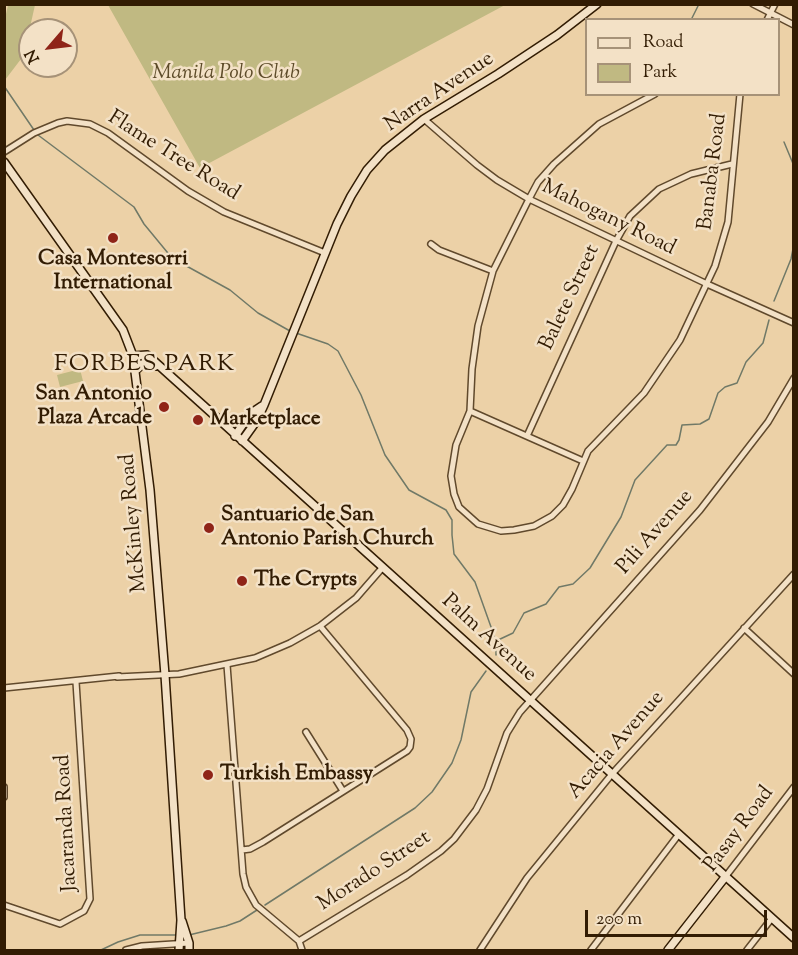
<!DOCTYPE html>
<style>
body{margin:0}
#map{position:relative;width:798px;height:955px;overflow:hidden;background:#ecd1a7;font-family:"Sorts Mill Goudy",serif}
canvas{display:block}
.frame{position:absolute;inset:0;border:6px solid #321c03;pointer-events:none}
.legend{position:absolute;left:585px;top:18px;width:195px;height:78px;box-sizing:border-box;background:#f3e1c6;border:2px solid #a69278;margin:0;padding:8px 10px;list-style:none;font-size:18px;color:#321c03}
.legend li{display:flex;align-items:center;gap:12px;height:30px}
.legend b{width:30px;border:2px solid #a69278}
.north{position:absolute;left:18px;top:18px;width:60px;height:60px;box-sizing:border-box;background:#f3e1c6;border:2px solid #a69278;border-radius:50%;rotate:242deg;font-size:16px;font-weight:700;line-height:24px;text-align:center;color:#321c03}
.north::after{content:'';display:block;margin:auto;width:21px;height:27px;background:#8f2418;clip-path:polygon(50% 0,100% 100%,50% 72%,0 100%)}
.scale{position:absolute;left:585px;top:910px;width:182px;height:27px;box-sizing:border-box;border:3px solid #321c03;border-top:0;padding-left:8px;font-size:18px;line-height:21px;white-space:nowrap;color:#321c03;-webkit-text-stroke:4px #f3e1c6;paint-order:stroke}
</style>
<div id="map">
<canvas width="798" height="955"></canvas>
<div class="frame"></div>
<ul class="legend">
<li><b style="height:8px;background:#f3e1c6"></b>Road</li>
<li><b style="height:16px;background:#c0b982"></b>Park</li>
</ul>
<div class="north">N</div>
<div class="scale">200 m</div>
</div>
<script>
const context = document.querySelector('canvas').getContext('2d');
context.lineJoin = 'round';
function fill(path, color) { context.fillStyle = color; context.fill(path, 'evenodd'); }
const toPath = rows => new Path2D(rows.map(r => 'M' + r).join(''));
function strokePath(path, color, width, dash) { context.strokeStyle = color; context.lineWidth = width; context.lineCap = dash ? 'butt' : 'round'; context.setLineDash(dash || []); context.stroke(path); }
function drawText(font, color, halo, rows, align = 'center') {
  context.font = font + ' "Sorts Mill Goudy",serif'; context.lineWidth = 5; context.setLineDash([]); context.textBaseline = 'middle'; context.strokeStyle = halo; context.fillStyle = color; for (const [text, x, y, turn = 0] of rows) {
    context.save(); context.translate(x, y); context.rotate((+turn || 0) * Math.PI / 180); context.textAlign = isNaN(turn) ? turn : align; if (halo) context.strokeText(text, 0, 0); context.fillText(text, 0, 0); context.restore();
  }
}
fill(toPath([
 [8,5,35,5,26,45,21,59,5,80,4,23],
 [108,5,505,5,200,168],
 [80,369,83,381,60,387,57,375]
]), '#c0b982');
strokePath(toPath([
 [691,20,699,4],
 [4,86,34,130],
 [38,135,134,207,144,224,172,258,230,290,258,313,290,331],
 [784,142,794,166],
 [774,301,791,259,794,244],
 [296,333,328,344,338,351,361,395,385,455,409,490,446,510,452,520,452,535,454,554,475,582,496,641,496,655],
 [496,641,513,633,524,613,546,604,559,587,573,584,590,568,621,517,635,480,667,445,676,445,679,440,682,425,700,424,709,419,718,393,725,387,737,383,746,362,763,343,769,320],
 [265,905,415,808,432,792,452,763,461,740,471,692,486,671],
 [189,935,226,926,240,921,257,910],
 [101,950,118,942,140,935,178,935]
]), '#707967', 1.5);
const street = toPath([
 [753,4,794,25],
 [767,20,775,4],
 [655,94,599,124,554,164,538,182,529,199,493,271,478,326,472,369,470,411,456,445,451,476,454,494,459,507,478,524,501,531,514,530,534,526,552,516,563,505,572,489,588,451,644,393,680,340,715,266,728,222,740,94],
 [424,119,477,165,497,180,529,199,707,284,794,323],
 [4,152,34,133,58,123,67,121,90,124,108,133,188,191,224,212,325,253],
 [431,244,439,250,493,271],
 [470,411,583,461],
 [527,436,616,241,630,216,659,189,674,182,691,174,732,164],
 [744,628,794,674],
 [227,665,243,874,246,887,256,905,299,941,302,950],
 [117,677,179,674,255,658,290,643,320,626,356,598,383,567],
 [4,688,119,676],
 [306,732,343,791],
 [4,787,4,797],
 [242,850,250,849,263,842,407,751,410,747,411,739,407,730,320,626],
 [726,876,794,787],
 [4,905,60,924,84,911,90,899,76,682],
 [299,941,407,875,441,851,454,839,476,810,487,789,507,733,520,712,700,510,768,422,794,378],
 [126,950,142,946,189,943],
 [480,950,527,878,612,774,794,574],
 [591,950,679,834],
 [747,950,772,918]
]);
const secondary = toPath([
 [4,162,123,330,133,356,150,490,165,675,181,920,179,950],
 [133,356,147,355,154,361,794,938],
 [136,370,142,364,147,363,156,366],
 [235,436,250,414,262,406],
 [242,441,257,420,264,405,337,224,351,196,367,170,385,150,424,119,498,74,557,35,597,4],
 [182,921,189,943,189,950],
 [668,950,726,876]
]);
strokePath(street, '#60492c', 8);
strokePath(secondary, '#321c03', 10);
strokePath(street, '#f3e1c6', 5);
strokePath(secondary, '#f3e1c6', 7);
for (const [x, y, r, color] of [
 [113,238,6,"#8f2418"],
 [164,407,6,"#8f2418"],
 [198,420,6,"#8f2418"],
 [209,528,6,"#8f2418"],
 [242,581,6,"#8f2418"],
 [208,775,6,"#8f2418"]
]) { const dot = new Path2D(); dot.arc(x, y, r, 0, 2 * Math.PI); context.fillStyle = color; context.fill(dot); strokePath(dot, '#f3e1c6', 2); }
drawText('italic 21px', '#5d4b29', '#f3e1c6', [
 ["Manila Polo Club",226,74]
]);
drawText('21px', '#321c03', '#f3e1c6', [
 ["Narra Avenue",440,93,-34],
 ["Flame Tree Road",173,157,32],
 ["Banaba Road",714,172,-83],
 ["Mahogany Road",608,219,26],
 ["Balete Street",571,298,-65],
 ["McKinley Road",135,523,-95],
 ["Pili Avenue",656,533,-49],
 ["Palm Avenue",488,639,42],
 ["Acacia Avenue",617,746,-49],
 ["Jacaranda Road",68,823,-93],
 ["Pasay Road",740,830,-53],
 ["Morado Street",375,872,-33]
]);
drawText('bold 21px', '#321c03', '#f3e1c6', [
 ["Casa Montesorri",113,260,"center"],
 ["International",113,284,"center"],
 ["San Antonio",152,395,"right"],
 ["Plaza Arcade",152,419,"right"],
 ["Marketplace",210,420],
 ["Santuario de San",221,516],
 ["Antonio Parish Church",221,540],
 ["The Crypts",254,581],
 ["Turkish Embassy",220,775]
], 'left');
context.letterSpacing = '1.5px';
drawText('24px', '#321c03', '#f3e1c6', [
 ["FORBES PARK",145,366]
]);
context.letterSpacing = '0px';
</script>
